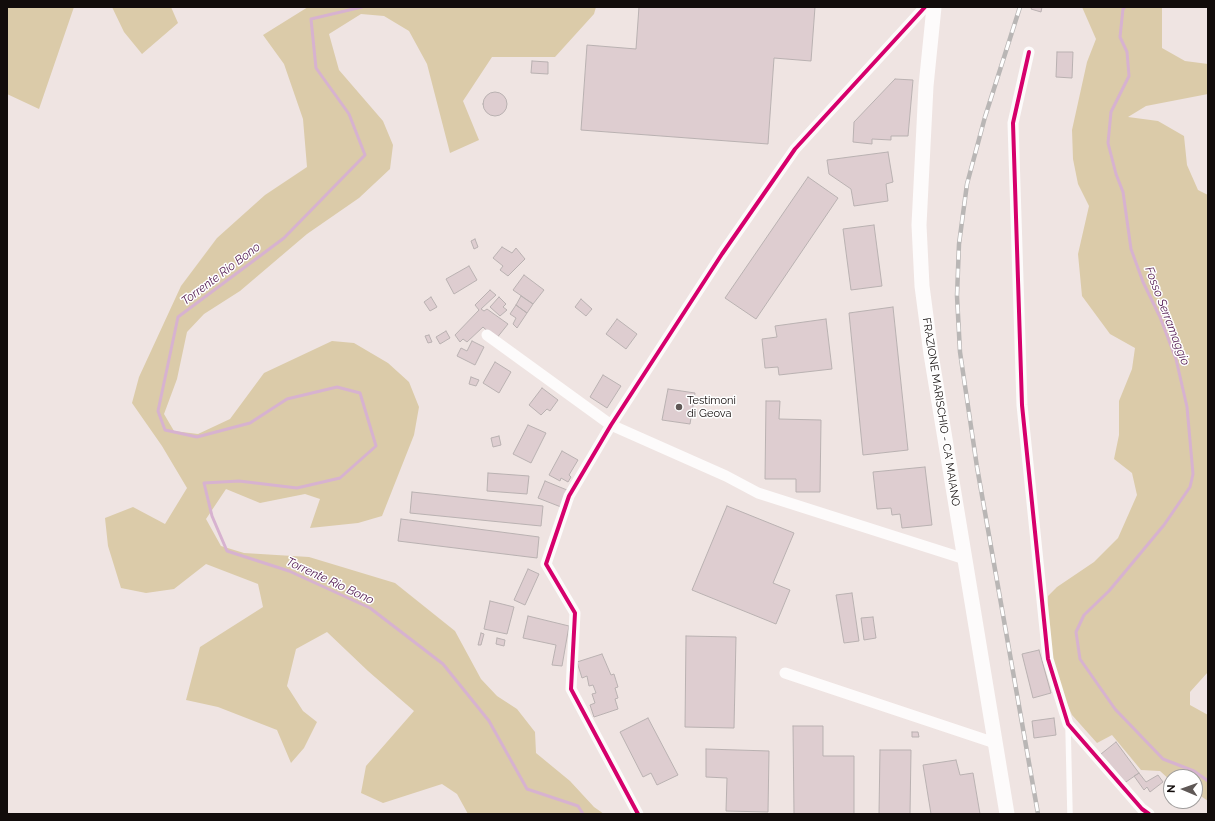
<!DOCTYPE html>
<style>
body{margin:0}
#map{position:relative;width:1215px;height:821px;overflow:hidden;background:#efe4e2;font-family:Raleway,sans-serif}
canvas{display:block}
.frame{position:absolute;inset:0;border:8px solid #120c0b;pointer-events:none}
.north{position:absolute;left:1163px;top:769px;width:40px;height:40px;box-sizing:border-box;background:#fff;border:1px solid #a09e9d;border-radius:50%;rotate:272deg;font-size:11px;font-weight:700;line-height:16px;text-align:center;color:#120c0b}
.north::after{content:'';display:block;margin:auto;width:14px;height:18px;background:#5f5856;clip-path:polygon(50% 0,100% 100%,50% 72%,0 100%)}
</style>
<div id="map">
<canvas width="1215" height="821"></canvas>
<div class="frame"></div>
<div class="north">N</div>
</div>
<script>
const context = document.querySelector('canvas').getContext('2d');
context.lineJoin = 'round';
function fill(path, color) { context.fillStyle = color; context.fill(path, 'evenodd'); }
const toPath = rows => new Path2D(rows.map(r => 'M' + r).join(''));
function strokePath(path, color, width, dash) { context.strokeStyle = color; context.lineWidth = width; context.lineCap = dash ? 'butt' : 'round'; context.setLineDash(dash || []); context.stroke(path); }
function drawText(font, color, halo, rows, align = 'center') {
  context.font = font + ' Raleway,sans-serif'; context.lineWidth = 3; context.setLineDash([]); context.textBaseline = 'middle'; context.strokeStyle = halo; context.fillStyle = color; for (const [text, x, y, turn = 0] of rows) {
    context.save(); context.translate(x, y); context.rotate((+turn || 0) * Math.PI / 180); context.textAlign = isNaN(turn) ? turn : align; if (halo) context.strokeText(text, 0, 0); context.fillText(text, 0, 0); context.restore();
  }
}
fill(toPath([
 [7,7,74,7,39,109,7,94],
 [112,7,171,7,178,23,142,54,124,32],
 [308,7,596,7,594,14,555,57,492,57,463,101,479,140,450,153,427,64,409,31,384,16,361,14,329,34,339,70,383,121,393,145,390,169,359,198,307,234,240,291,204,314,187,332,177,379,164,414,174,431,198,434,230,419,264,373,332,341,354,343,388,363,409,382,419,407,414,435,382,516,358,523,310,528,320,499,305,494,260,503,226,489,206,519,221,546,244,553,309,557,395,583,455,631,481,679,497,696,517,709,535,732,536,753,570,781,594,807,604,814,468,814,457,794,442,784,383,803,361,793,366,766,414,711,368,671,327,632,296,649,287,686,303,711,317,722,304,748,291,763,277,730,218,707,186,700,200,647,263,607,258,584,206,564,174,589,146,593,121,588,108,546,105,518,133,507,165,524,187,488,162,446,132,403,139,377,181,286,217,238,265,195,307,167,303,119,284,64,263,35],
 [1082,7,1162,7,1162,48,1185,61,1208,64,1208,94,1146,106,1128,117,1158,121,1184,136,1187,165,1198,190,1208,195,1208,672,1190,692,1190,705,1208,715,1208,801,1195,792,1195,777,1171,777,1171,781,1160,771,1141,770,1112,735,1097,743,1072,715,1053,672,1046,615,1048,596,1057,587,1094,562,1118,538,1137,495,1132,473,1114,459,1119,435,1119,401,1132,369,1135,348,1110,334,1082,296,1078,254,1089,206,1078,184,1073,159,1072,130,1087,62,1096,39]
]), '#dbcba9');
strokePath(toPath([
 [362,7,311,19,316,68,349,114,365,155,284,238,178,317,158,411,165,430,197,437,250,423,287,399,337,387,360,393,376,446,340,478,297,488,239,481,204,483,212,516,227,551,289,571,370,608,443,664,489,721,527,789,578,806,583,814],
 [1125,7,1123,9,1120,37,1127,52,1129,76,1111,112,1108,143,1116,174,1123,192,1131,249,1143,282,1160,317,1176,359,1187,407,1193,474,1190,487,1164,525,1109,591,1084,615,1076,632,1080,659,1115,709,1163,759,1194,771,1208,781]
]), '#d7b2d0', 3);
const building = toPath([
 [639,7,815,7,811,61,774,58,768,144,581,130,587,45,636,49,639,7],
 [1032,7,1042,7,1041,12,1031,9,1032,7],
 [1057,52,1073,52,1072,78,1056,77,1057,52],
 [532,61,548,62,548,74,531,73,532,61],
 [895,79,913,80,908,136,891,136,891,140,872,139,872,144,853,142,854,122,895,79],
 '483 104a12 12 0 1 1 24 0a12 12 0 1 1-24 0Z',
 [888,152,893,182,886,184,888,201,854,206,851,189,829,174,827,160,888,152],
 [808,177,838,198,756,319,725,298,808,177],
 [874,225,882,286,851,290,843,229,874,225],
 [475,239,478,247,474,249,471,241,475,239],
 [502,247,512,253,516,248,525,259,508,276,500,270,503,266,493,258,502,247],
 [469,266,477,280,454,294,446,279,469,266],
 [524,275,544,290,533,304,513,290,524,275],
 [490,290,496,295,481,309,484,311,487,309,508,324,496,339,483,327,467,342,463,339,460,342,455,335,479,310,475,305,490,290],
 [521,296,533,304,527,313,516,305,521,296],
 [431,297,437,307,430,311,424,302,431,297],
 [499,297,506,304,503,307,507,310,500,316,490,307,499,297],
 [581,299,592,309,586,316,575,307,581,299],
 [516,305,527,313,517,328,513,324,516,318,510,314,516,305],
 [893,307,908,450,863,455,849,313,893,307],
 [617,319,637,334,626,349,606,334,617,319],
 [826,319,832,369,779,375,778,367,765,368,762,339,777,337,775,326,826,319],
 [446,331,450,338,440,344,436,337,446,331],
 [429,335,432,342,428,343,425,336,429,335],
 [472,341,484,347,475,365,457,356,461,348,467,351,472,341],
 [495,362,511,372,499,393,483,383,495,362],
 [603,375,621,386,607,408,590,397,603,375],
 [471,377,479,380,476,386,469,384,471,377],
 [542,388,558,400,550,411,547,409,541,415,529,405,542,388],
 [668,389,695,393,690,424,662,420,668,389],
 [766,401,780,401,779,419,821,420,820,492,796,492,796,479,765,479,766,401],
 [528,425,546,433,531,463,513,454,528,425],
 [499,436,501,445,493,447,491,438,499,436],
 [562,451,578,460,569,475,571,477,568,482,561,478,560,481,549,475,562,451],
 [925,467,932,525,902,528,900,514,892,515,891,508,877,509,873,472,925,467],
 [488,473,529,476,527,494,487,491,488,473],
 [545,481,567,490,561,507,538,498,545,481],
 [412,492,543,506,541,526,410,513,412,492],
 [727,506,794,533,773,583,790,590,776,624,692,590,727,506],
 [401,519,539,537,537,558,398,541,401,519],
 [528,569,539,574,525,605,514,600,528,569],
 [852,593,859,641,844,643,836,595,852,593],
 [490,601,514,607,507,634,484,629,490,601],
 [528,616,569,626,562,666,552,665,556,645,523,638,528,616],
 [873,617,876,638,864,640,861,618,873,617],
 [481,633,484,634,481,645,478,645,481,633],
 [686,636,736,637,734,728,685,727,686,636],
 [497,638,505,640,504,646,496,644,497,638],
 [1039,650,1051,693,1033,698,1022,654,1039,650],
 [602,654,611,675,614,674,618,687,615,688,618,698,615,699,618,709,594,717,590,705,595,703,592,694,596,693,593,685,589,686,587,676,582,678,577,662,602,654],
 [648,718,678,775,657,785,651,773,643,777,620,732,648,718],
 [1054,718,1056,735,1034,738,1032,721,1054,718],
 [793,726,823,726,823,756,854,756,854,814,794,814,793,726],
 [912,732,918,732,919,737,912,737,912,732],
 [1116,742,1139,773,1123,784,1101,754,1116,742],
 [706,749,769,751,768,812,726,811,727,778,706,777,706,749],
 [880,750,911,750,910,814,879,814,880,750],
 [956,760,960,775,973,773,980,814,931,814,923,765,956,760],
 [1139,773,1146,782,1158,775,1163,782,1150,792,1147,787,1144,790,1134,776,1139,773]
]);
fill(building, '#decdd0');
strokePath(building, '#b9b1b1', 1);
strokePath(toPath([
 [1068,726,1070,814]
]), '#fdfbfb', 5.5);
strokePath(toPath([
 [1029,52,1013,123,1022,405,1048,659,1068,724,1142,809,1149,814],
 [487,335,611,425,726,476,758,493,965,559],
 [785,673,995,743],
 [638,814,571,689,575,613,546,564,569,496,611,425,722,254,795,149,925,7]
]), '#fdfbfb', 11);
strokePath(toPath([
 [934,7,926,86,919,225,922,286,931,354,1007,814]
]), '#fdfbfb', 15);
const rail = toPath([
 [1020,7,985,117,967,184,959,244,957,296,960,352,977,467,1038,814]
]);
strokePath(rail, '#b9b6b5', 4.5);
strokePath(rail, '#fff', 3, [9]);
strokePath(toPath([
 [1029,52,1013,123,1022,405,1048,659,1068,724,1142,809,1149,814],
 [638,814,571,689,575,613,546,564,569,496,611,425,722,254,795,149,925,7]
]), '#d6006c', 4);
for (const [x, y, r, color] of [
 [679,407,4,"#5f5856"]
]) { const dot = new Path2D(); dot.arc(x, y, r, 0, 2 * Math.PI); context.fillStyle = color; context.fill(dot); strokePath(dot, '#fff', 1.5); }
drawText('11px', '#120c0b', '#fff', [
 ["Testimoni",687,401],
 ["di Geova",687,414]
], 'left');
drawText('11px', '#120c0b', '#fff', [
 ["FRAZIONE MARISCHIO - CA' MAIANO",941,412,81]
]);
drawText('italic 12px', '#531b51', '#fff', [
 ["Torrente Rio Bono",221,274,-37],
 ["Fosso Serramaggio",1167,316,69],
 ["Torrente Rio Bono",330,581,25]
]);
</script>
